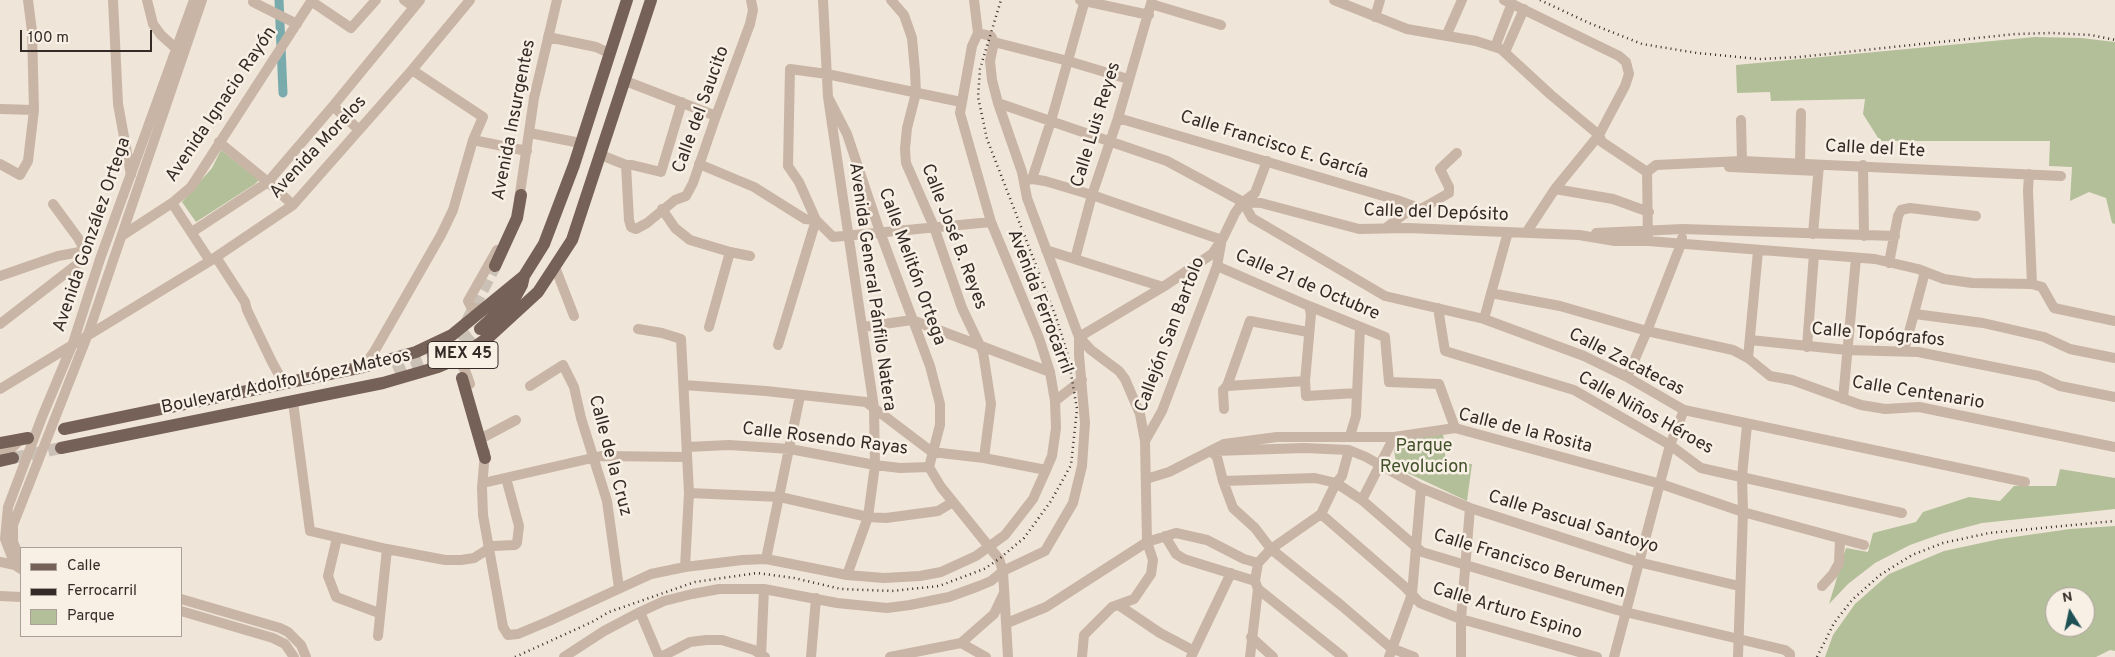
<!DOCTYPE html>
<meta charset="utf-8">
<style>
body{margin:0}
#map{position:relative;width:2115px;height:657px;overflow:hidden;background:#f0e5d9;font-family:Overpass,sans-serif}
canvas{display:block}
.legend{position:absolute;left:20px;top:547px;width:162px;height:90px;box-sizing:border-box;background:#f8efe5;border:1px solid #aaa099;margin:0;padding:6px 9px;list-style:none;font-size:15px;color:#342a26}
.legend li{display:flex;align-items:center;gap:10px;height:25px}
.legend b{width:25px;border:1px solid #aaa099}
.north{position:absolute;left:2045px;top:587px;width:50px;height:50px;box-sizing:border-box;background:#f8efe5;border:1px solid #aaa099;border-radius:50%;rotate:350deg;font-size:14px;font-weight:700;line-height:20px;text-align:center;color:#342a26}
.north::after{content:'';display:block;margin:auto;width:18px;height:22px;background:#1d5154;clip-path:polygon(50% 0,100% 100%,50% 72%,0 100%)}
.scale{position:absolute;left:20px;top:30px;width:132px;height:22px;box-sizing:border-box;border:2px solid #342a26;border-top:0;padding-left:6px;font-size:15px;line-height:18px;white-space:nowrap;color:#342a26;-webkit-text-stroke:4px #f8efe5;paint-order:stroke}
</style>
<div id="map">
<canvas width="2115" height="657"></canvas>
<ul class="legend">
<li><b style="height:6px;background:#766158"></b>Calle</li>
<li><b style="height:6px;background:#342a26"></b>Ferrocarril</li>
<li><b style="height:14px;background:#b3bf99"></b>Parque</li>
</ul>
<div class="north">N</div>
<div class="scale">100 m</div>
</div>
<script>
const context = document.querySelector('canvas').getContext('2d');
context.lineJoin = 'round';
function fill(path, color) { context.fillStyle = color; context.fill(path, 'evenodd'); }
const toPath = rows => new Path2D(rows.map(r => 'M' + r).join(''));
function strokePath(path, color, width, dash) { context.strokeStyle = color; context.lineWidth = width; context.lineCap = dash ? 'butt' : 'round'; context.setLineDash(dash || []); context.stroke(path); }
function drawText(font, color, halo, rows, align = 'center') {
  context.font = font + ' Overpass,sans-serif'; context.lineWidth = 5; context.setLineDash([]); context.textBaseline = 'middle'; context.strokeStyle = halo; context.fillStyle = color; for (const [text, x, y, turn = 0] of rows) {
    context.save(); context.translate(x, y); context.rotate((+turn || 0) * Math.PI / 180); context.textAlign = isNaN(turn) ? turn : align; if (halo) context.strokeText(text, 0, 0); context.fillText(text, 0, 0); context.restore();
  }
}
fill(toPath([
 [2035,37,2081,38,2115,42,2115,224,2112,223,2106,198,2089,192,2070,201,2072,167,2049,166,2050,141,1880,141,1863,114,1865,99,1771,101,1770,92,1737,93,1736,65],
 [221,150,259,180,255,184,196,222,182,202,212,168],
 [1443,434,1446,463,1472,464,1467,501,1397,468,1394,450,1403,437],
 [2060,469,2115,478,2115,509,1982,523,1941,534,1910,545,1875,563,1848,584,1829,604,1846,548,1868,552,1873,533,1916,522,1923,512,1969,497,2000,501,2014,486,2056,486],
 [2115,526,2115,651,2110,650,2096,657,1825,657,1833,635,1855,604,1889,574,1944,551,2000,539,2070,529],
 [2055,597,2085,597,2085,627,2055,627]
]), '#b3bf99');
strokePath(toPath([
 [279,0,283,93]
]), '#79abad', 9);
strokePath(toPath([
 [460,362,464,347,470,337,480,329],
 [394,371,440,353,463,329,495,266],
 [13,458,61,448]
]), '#cac0b5', 12, [12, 6]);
strokePath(toPath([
 [113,0,118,104,131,175],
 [147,0,153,24,161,35,180,52],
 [254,0,253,2,297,24],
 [404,0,414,7],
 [823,0,828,97,874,408,875,465,868,517,847,575],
 [891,0,904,15,912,38,915,71,916,93,907,128,905,149,906,163,934,227,962,308,983,352,991,404,984,458],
 [1080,0,1149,15],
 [1334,0,1407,29,1476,41,1501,49,1551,95,1599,135,1602,142,1647,172],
 [1504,0,1619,56,1626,62,1629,74,1625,86,1599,135,1555,189,1526,233],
 [311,1,351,28,376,0],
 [1151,4,1221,25],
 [1375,17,1380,0],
 [978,33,991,36,994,42,1068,61,1128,79],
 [1447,34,1462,0],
 [548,37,596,47,609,53],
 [1495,47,1512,3],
 [1505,52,1524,9],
 [623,80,716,116],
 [828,97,847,134,880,232,930,366,940,404,940,425,929,467,941,487,999,559,1003,571,1008,657],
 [998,103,1167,161,1243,202,1261,203,1359,229,1408,228,1579,235,1615,241,1648,241,1875,259,1918,269,1944,279,1972,283,2032,284,2042,287,2054,308,2115,321],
 [333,106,359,130],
 [0,109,34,110],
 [1118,118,1397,200,1421,209],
 [1741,120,1742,161],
 [530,133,580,143],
 [473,140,527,151],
 [219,142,268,182,293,205],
 [601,155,626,165,629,220,631,227,636,229,647,223,675,200,686,196,693,183,716,116,750,24,753,10,751,0],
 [1800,163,1801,113],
 [0,164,20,175,28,161,34,110,32,31,28,0],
 [699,164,754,187,805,219,816,220,833,237,991,222],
 [626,165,632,165,661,172,682,102],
 [1863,165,1864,236],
 [1729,167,1818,171],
 [2029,174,2028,191,2032,284],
 [1032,179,1051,121,1085,0],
 [1025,181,1032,179,1045,181,1092,195,1222,240],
 [1555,189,1613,199,1649,212],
 [519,200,534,98,557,0],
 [1243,202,1252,218,1385,296,1484,319,1584,356,1627,377,1684,410,2025,482],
 [172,203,210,261],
 [53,204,78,238,85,251],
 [662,209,675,228,690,240,730,252,750,256],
 [1386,228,1404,214,1421,209,1449,193,1449,187,1440,169,1457,153],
 [192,232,268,182,333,106,420,0],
 [1596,233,1683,229,1895,236],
 [1813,234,1819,165],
 [123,235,172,203,191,187,312,0],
 [1648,241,1647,172,1656,165,1742,161,2061,176],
 [1046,250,1163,287],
 [216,257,245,302,247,310,272,362,284,384],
 [1075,259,1092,195,1118,118,1152,0],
 [1889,263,1898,216,1901,210,1910,208,1976,216],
 [1217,266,1309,306,1385,337,1389,382,1439,384,1455,428],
 [555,267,574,316],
 [0,276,58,256,85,251],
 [1491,293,1560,306,1647,331,1733,350,1748,358,1770,376,1792,380,1861,405,1885,409,1919,407,2115,447],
 [1309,306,1311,314,1305,381,1306,396,1357,393],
 [487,307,476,309,471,307,468,301,497,250],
 [1438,308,1445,351,1574,390,1670,445,1701,468,1902,513],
 [1915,314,1983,323,2044,337,2070,349,2115,358],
 [1484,319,1508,232],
 [0,324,84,259,85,251],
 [709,327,730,252],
 [863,327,912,320,1050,372],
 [638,329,662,333,681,339,689,493,685,567],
 [1079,337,1091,350,1119,371,1125,379,1140,414,1145,441,1147,542,1153,560,1151,574,1134,599,1112,607,1084,635,1082,657],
 [1079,337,1163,287,1212,254,1223,238,1235,213,1243,202,1255,193,1267,161],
 [1750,340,1847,350,1918,352,2039,376,2060,386,2115,397],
 [778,345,816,220,799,182,788,166,790,69,827,74,961,102],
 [1807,347,1814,254],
 [1904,351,1925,272],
 [1748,358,1758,251],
 [457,359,465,370,470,384],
 [363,367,374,352,441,235,453,210,473,140,483,117,412,70],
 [1627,377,1647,331,1681,244,1682,238],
 [684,385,766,391,866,402,932,452,984,458,1046,470],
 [530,386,563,365,574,387,581,418,607,501,619,588],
 [1227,386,1305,381],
 [0,389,210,261,293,205,412,70,470,0],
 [1843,399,1856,258],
 [1055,401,1082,380],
 [293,402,310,531,387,549,445,560,461,560,474,558,493,546,515,545,517,543,519,526,506,478],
 [1224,409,1223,390,1227,386,1250,321,1308,332],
 [1350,436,1356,416,1360,328],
 [484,437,516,420],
 [1145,441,1162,411,1217,266,1221,244],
 [687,447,729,445,790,449,875,465,900,468,929,467],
 [1211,451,1217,457,1223,481,1233,508,1255,528,1271,549,1342,606,1391,648,1414,657],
 [1215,451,1304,448,1349,450,1366,457,1421,488,1470,508,1638,562,1739,586],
 [485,452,482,488,483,515,503,627,508,635,518,634,549,621,651,574,685,567,742,560,766,559,847,575,884,578,920,576,941,572,976,556,1005,535,1033,499,1046,470,1052,456,1056,428,1055,401,1050,372,1039,338,991,222,960,113,972,46,978,33,974,0],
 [0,453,9,451,21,439],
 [1146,479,1169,472,1224,444,1277,437,1394,437,1455,428,1661,484,1743,512,1864,545],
 [1223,481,1315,478,1336,483,1362,500,1422,552,1617,610,1785,650,1790,654,1790,657],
 [483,483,601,456,687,457],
 [689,493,780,497,868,517,886,518,938,511,953,502],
 [1362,500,1394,437],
 [1321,514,1405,587,1420,603,1461,619,1597,657],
 [1165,536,1176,554,1184,559,1255,581],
 [337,538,328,576,336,597,379,613],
 [766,559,800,396],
 [21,561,13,542,13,525,88,334,202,0],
 [0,562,15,565,20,563],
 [1258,563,1271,549,1321,514,1336,483,1342,476,1349,450],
 [1258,563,1255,581,1258,589,1343,657],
 [21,569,15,565,5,539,8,507,42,417,73,343,100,259,194,0],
 [1822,586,1833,574,1839,563,1840,539],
 [0,596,21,597],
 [181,599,280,628,288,632,301,645,306,657],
 [1120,606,1160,633,1194,651],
 [181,611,273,638,285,644,294,657],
 [640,612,659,657],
 [1007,623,1046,607,1147,542,1176,533,1207,540,1244,559,1258,563],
 [378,636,387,549],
 [1251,637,1273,657],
 [961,643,986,657],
 [564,657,604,631,640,612,664,601,692,594,719,589,764,589,837,603,887,608,910,605,949,597,979,586,991,581,1003,571,1045,551,1073,503,1082,466,1085,423,1079,355,1079,337,1027,198,1022,172,998,103,992,80,990,61,994,42],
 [661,657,690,642,706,640,722,640,754,650,765,657],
 [761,657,764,589],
 [811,657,816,598],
 [890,657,961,643,994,614,1004,593],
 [1191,657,1231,573],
 [1250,657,1258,589],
 [1389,657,1412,594,1421,488],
 [1461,657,1461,619,1470,508],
 [1614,657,1670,445,1684,410],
 [1738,657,1743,512,1742,476,1747,425]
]), '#c8b5a5', 10);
strokePath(toPath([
 [495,266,517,218,521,195],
 [480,329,516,296,522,285,524,276],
 [462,378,485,458],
 [64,429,363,367,416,352,452,335,524,276,544,244,574,165,627,0],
 [0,443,28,438],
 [61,448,383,383,438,367,457,359,489,337,538,292,572,240,651,0],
 [0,461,13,458]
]), '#766158', 12);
strokePath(toPath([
 [1540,0,1589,23,1642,44,1697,53,1759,59,1799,57,2015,34,2052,33,2091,35,2115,40],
 [515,657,592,622,609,612,695,582,757,573,794,578,841,589,892,591,939,586,984,569,999,559,1024,538,1051,501,1071,465,1077,409,1068,356,1056,317,987,139,978,97,980,69,1001,0],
 [1817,657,1834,623,1852,600,1880,575,1912,555,1943,543,1989,533,2115,521]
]), '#342a26', 2.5, [1, 4]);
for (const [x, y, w] of [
 [463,355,70]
]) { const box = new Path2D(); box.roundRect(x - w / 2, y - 13.5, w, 27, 4); context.fillStyle = '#f8efe5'; context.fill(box); strokePath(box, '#342a26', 1); }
drawText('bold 16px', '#342a26', null, [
 ["MEX 45",463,355]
]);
drawText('18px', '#342a26', '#f8efe5', [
 ["Avenida Ignacio Rayón",222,105,-56],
 ["Calle del Saucito",702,110,-70],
 ["Avenida Insurgentes",515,120,-79],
 ["Calle Luis Reyes",1097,125,-73],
 ["Calle Francisco E. García",1274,146,17],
 ["Avenida Morelos",319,148,-47],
 ["Calle del Ete",1875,150,3],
 ["Calle del Depósito",1436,214,2],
 ["Avenida González Ortega",93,235,-71],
 ["Calle José B. Reyes",953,237,69],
 ["Calle Melitón Ortega",911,267,70],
 ["Calle 21 de Octubre",1307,286,23],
 ["Avenida General Pánfilo Natera",871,287,82],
 ["Avenida Ferrocarril",1039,302,69],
 ["Callejón San Bartolo",1171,335,-69],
 ["Calle Topógrafos",1878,336,5],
 ["Calle Zacatecas",1626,363,27],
 ["Boulevard Adolfo López Mateos",286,383,-12],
 ["Calle Centenario",1918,394,9],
 ["Calle Niños Héroes",1645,414,29],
 ["Calle de la Rosita",1525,432,14],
 ["Calle Rosendo Rayas",825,440,7],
 ["Calle de la Cruz",609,456,75],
 ["Calle Pascual Santoyo",1573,523,17],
 ["Calle Francisco Berumen",1529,565,17],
 ["Calle Arturo Espino",1507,612,17]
]);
drawText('18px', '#44522b', '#f8efe5', [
 ["Parque",1424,447],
 ["Revolucion",1424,468]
]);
</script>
